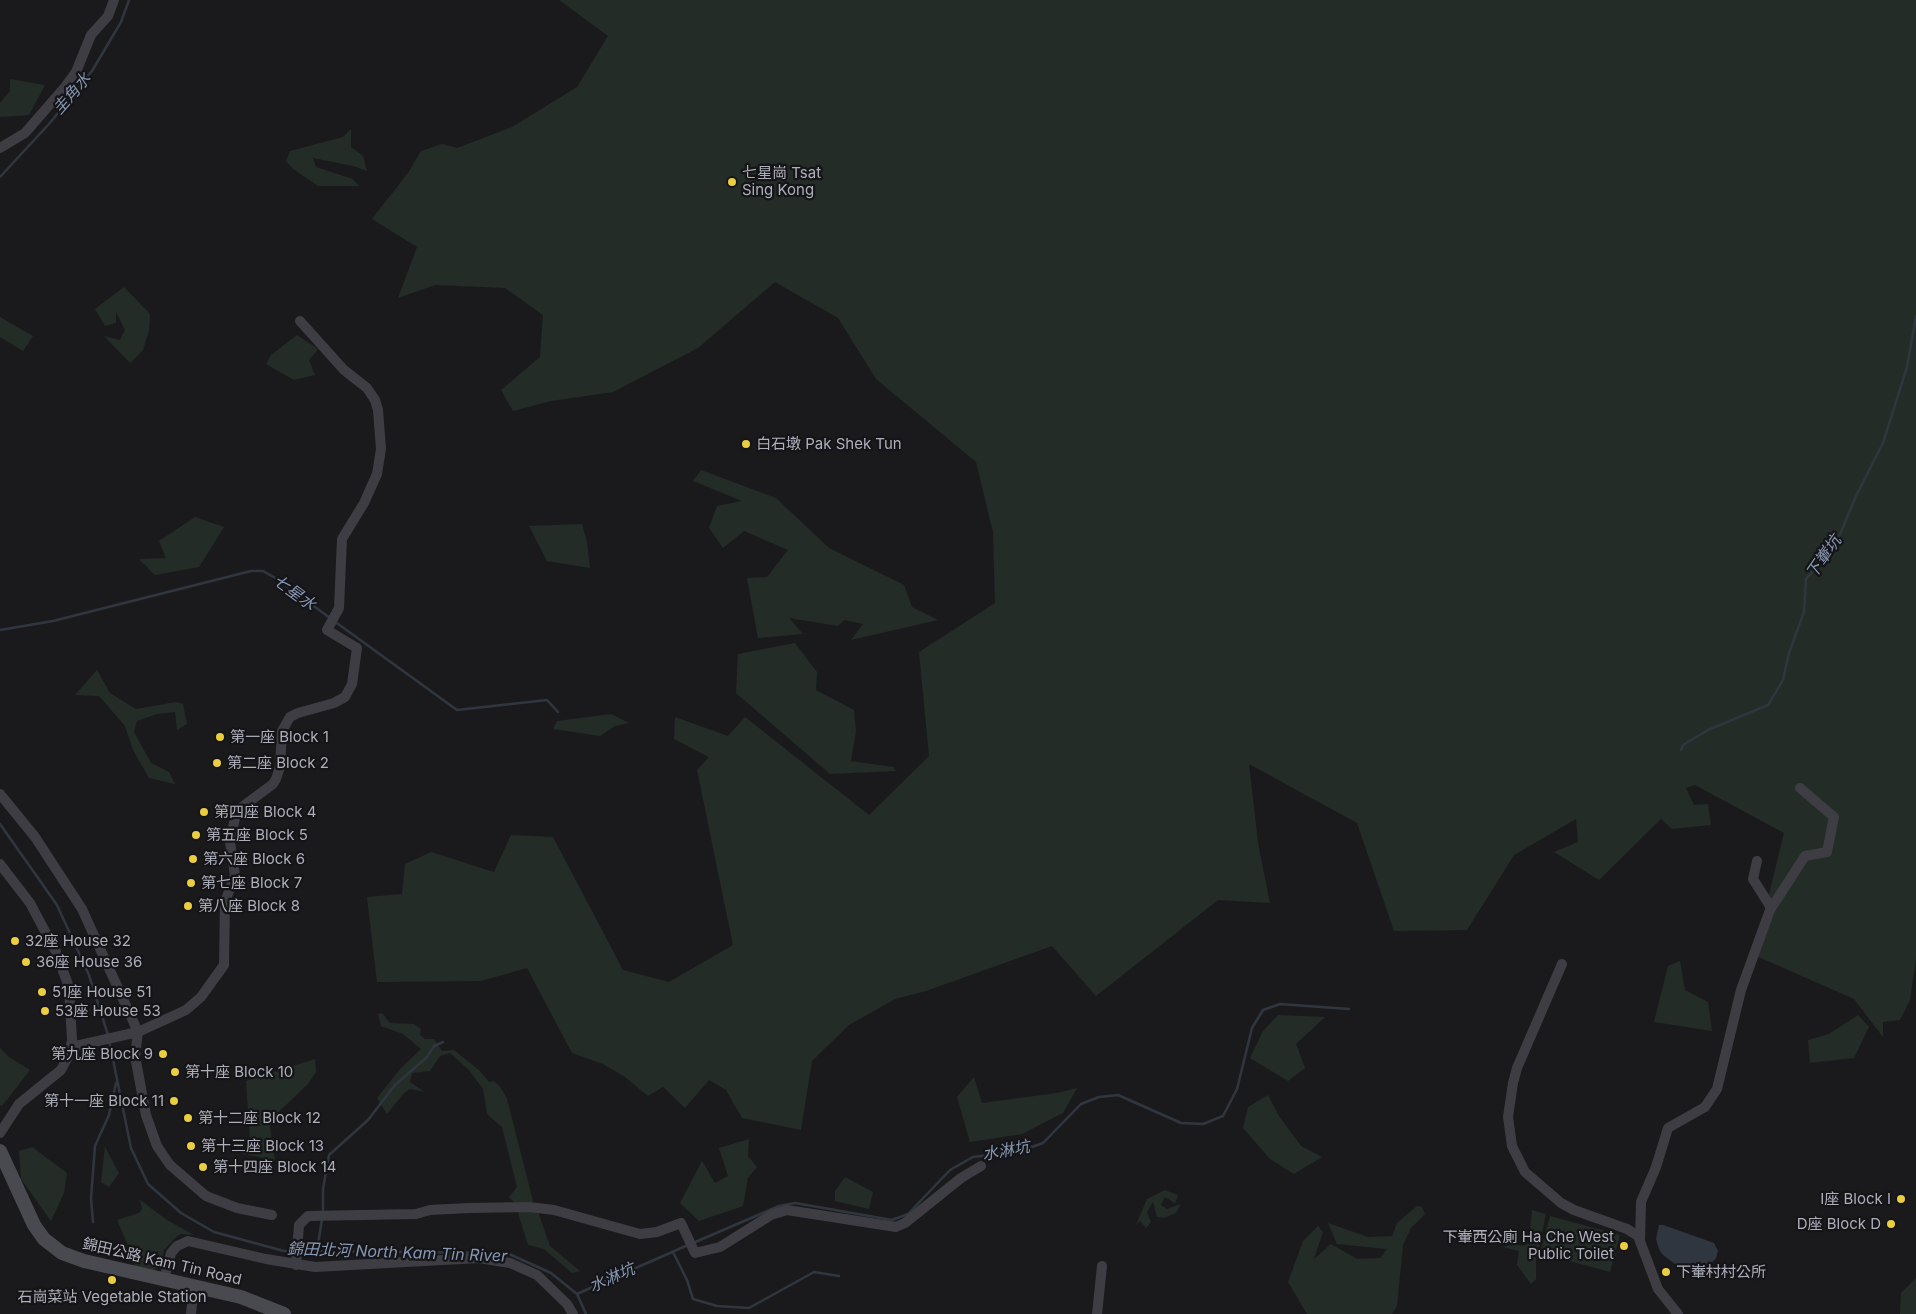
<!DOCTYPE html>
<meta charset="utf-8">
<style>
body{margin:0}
canvas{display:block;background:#1a1a1c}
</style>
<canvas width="1916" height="1314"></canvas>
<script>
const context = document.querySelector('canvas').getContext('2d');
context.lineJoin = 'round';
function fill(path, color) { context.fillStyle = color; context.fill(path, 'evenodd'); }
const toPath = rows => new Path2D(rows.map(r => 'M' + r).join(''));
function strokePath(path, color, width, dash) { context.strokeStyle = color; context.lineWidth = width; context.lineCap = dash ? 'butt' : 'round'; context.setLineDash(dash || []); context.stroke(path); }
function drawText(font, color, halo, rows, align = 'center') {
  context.font = font + ' Inter,"Noto Sans TC",sans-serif'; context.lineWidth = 4.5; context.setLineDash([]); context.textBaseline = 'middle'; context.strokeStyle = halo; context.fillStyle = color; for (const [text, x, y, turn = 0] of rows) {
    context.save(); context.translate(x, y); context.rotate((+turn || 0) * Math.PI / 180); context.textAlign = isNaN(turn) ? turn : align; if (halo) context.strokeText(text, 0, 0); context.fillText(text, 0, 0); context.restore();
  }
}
fill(toPath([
 [559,0,1916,0,1916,959,1910,1000,1900,1020,1883,1022,1883,1037,1854,999,1754,955,1784,833,1695,785,1686,788,1694,805,1708,804,1711,825,1672,829,1661,819,1599,880,1554,852,1578,842,1576,819,1514,855,1467,930,1394,931,1357,823,1249,764,1258,843,1270,903,1218,900,1096,996,1052,946,926,991,895,999,849,1025,812,1061,801,1130,742,1118,726,1090,709,1080,685,1108,663,1087,648,1096,625,1077,603,1064,572,1053,527,968,481,981,377,982,367,897,402,894,405,864,431,852,494,872,511,835,553,837,623,970,669,982,733,945,697,770,709,757,674,739,675,717,728,736,745,717,869,815,929,756,919,652,995,603,993,532,976,462,876,379,838,318,775,282,698,348,613,392,551,401,513,411,501,390,540,357,543,315,505,288,435,285,398,298,417,247,372,219,408,173,421,151,442,144,457,148,512,127,577,87,608,36],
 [10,79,45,85,29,115,0,117,0,103,10,91],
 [351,129,351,147,363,156,367,171,353,166,313,158,316,167,353,179,359,186,318,186,293,169,286,161,290,151,343,137],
 [124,287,150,314,149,330,143,350,130,363,104,336,120,340,125,330,116,312,116,323,105,326,95,309],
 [0,317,33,336,23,351,0,337],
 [297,335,318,349,309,360,315,375,294,380,266,364,271,355],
 [701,470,776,498,829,548,904,585,912,607,938,620,851,640,863,624,844,620,838,626,789,618,803,634,758,638,747,578,767,577,788,550,744,531,723,548,709,528,717,506,742,501,693,481],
 [195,517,224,527,199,567,155,575,139,559,166,558,159,541],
 [582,524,587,542,590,568,547,561,529,526],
 [795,643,817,672,816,690,854,710,856,731,851,761,893,767,896,771,830,774,736,693,738,654],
 [97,670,110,693,136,709,176,702,183,704,187,724,177,730,175,712,157,714,137,721,134,732,151,763,169,772,175,784,149,778,133,750,125,726,99,696,75,695],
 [611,714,629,723,615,726,600,736,553,729,557,721],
 [1680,961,1685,990,1708,1002,1712,1031,1654,1022,1668,966],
 [382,1013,390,1023,414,1024,421,1029,420,1035,425,1039,434,1039,442,1051,454,1050,480,1071,489,1082,494,1081,501,1088,507,1099,533,1201,529,1207,538,1212,550,1246,580,1271,572,1273,544,1249,528,1245,515,1203,509,1197,517,1187,502,1127,487,1114,483,1089,469,1070,450,1053,440,1056,430,1071,412,1073,410,1082,425,1092,410,1089,404,1093,387,1114,377,1098,401,1068,421,1049,403,1034,381,1026,378,1014],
 [1278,1015,1325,1017,1296,1044,1305,1068,1288,1081,1250,1058,1263,1031],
 [1858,1015,1869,1027,1854,1058,1810,1063,1808,1040,1829,1034],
 [0,1048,9,1057,30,1070,2,1106,0,1105],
 [315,1059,316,1072,308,1084,269,1121,275,1160,242,1154,250,1139,246,1081],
 [974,1077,982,1103,1057,1093,1077,1088,1063,1113,1022,1134,970,1142,957,1097],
 [1268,1095,1279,1116,1301,1146,1322,1157,1294,1174,1270,1159,1243,1128,1248,1107],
 [749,1139,748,1156,757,1167,748,1178,743,1206,699,1221,680,1203,702,1161,715,1183,728,1176,719,1148],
 [32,1147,67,1173,64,1193,51,1221,21,1179,19,1151],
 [105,1147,119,1173,109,1187,101,1182],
 [845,1177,873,1192,869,1209,835,1201,835,1191],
 [1165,1190,1178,1195,1175,1203,1165,1197,1161,1205,1167,1209,1181,1204,1176,1213,1164,1218,1157,1217,1153,1202,1147,1212,1151,1222,1146,1228,1140,1221,1136,1225,1147,1199],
 [140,1200,167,1220,194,1235,181,1234,176,1237,164,1250,161,1265,154,1270,134,1267,135,1261,117,1220,139,1213,142,1209],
 [1417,1206,1422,1207,1425,1214,1411,1228,1403,1245,1397,1306,1392,1314,1307,1314,1288,1282,1303,1241,1318,1226,1323,1232,1314,1259,1331,1244,1357,1259,1380,1258,1387,1249,1337,1244,1328,1223,1368,1237,1392,1236,1397,1223],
 [1532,1210,1546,1214,1538,1251,1536,1251,1536,1279,1531,1284,1517,1265,1519,1251,1503,1247,1512,1244,1523,1246,1529,1243],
 [1550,1216,1620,1235,1610,1272,1540,1253],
 [1916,1278,1916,1314,1900,1314,1901,1293]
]), '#232c26');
fill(toPath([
 [1659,1225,1663,1225,1714,1243,1718,1251,1716,1258,1708,1267,1700,1270,1685,1268,1675,1264,1663,1255,1659,1249,1656,1239]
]), '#30363f');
strokePath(toPath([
 [0,177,49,124,92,71,121,22,129,0],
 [334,621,457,710,547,700,558,712],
 [0,630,53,621,251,571,263,571,277,579,330,618],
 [1681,750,1683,745,1708,730,1768,705,1783,680,1789,653,1804,612,1806,579,1835,546,1856,496,1883,443,1907,367,1916,316],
 [0,824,57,905,89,975,108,1035],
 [109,1040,131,1148,148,1184,181,1213,214,1232,284,1251,294,1251],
 [323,1213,323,1189,329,1155,368,1120,395,1085,427,1057,434,1046,443,1042],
 [93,1222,91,1198,95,1146,109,1115,116,1083],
 [693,1243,779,1206,795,1203,892,1220,908,1214,950,1170,973,1157,1021,1151,1043,1143,1081,1104,1099,1097,1118,1095,1181,1123,1203,1124,1223,1116,1237,1089,1252,1028,1263,1010,1280,1004,1349,1009],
 [300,1251,507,1253,551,1273,577,1294,586,1314],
 [317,1251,322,1219],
 [673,1252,687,1280,693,1299,717,1306,749,1308,814,1272,839,1276],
 [577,1294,688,1245]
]), '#30363f', 2.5);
strokePath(toPath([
 [0,148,25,133,65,87,76,72,91,35,108,16,114,0],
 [0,794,35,837,82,909,138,1032],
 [0,864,30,903,56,952,69,987,72,1040,69,1055,61,1070,19,1104,0,1133],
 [1770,910,1805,856,1827,852,1834,817,1800,788],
 [1562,964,1517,1068,1513,1083,1508,1117,1512,1146,1525,1172,1561,1203,1574,1210,1627,1229,1638,1236,1658,1289,1678,1314],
 [138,1032,135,1056,146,1115,157,1146,170,1165,206,1196,237,1208,272,1215],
 [71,1047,138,1032,186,1010,201,997,224,965,225,902,235,875,230,842,235,818,242,807,273,784,276,779,280,767,282,731,290,717,298,713,334,703,345,697,352,684,357,648,327,630,339,608,342,539,364,503,377,474,381,449,378,410,375,400,367,388,344,370,300,321],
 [1640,1240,1641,1202,1656,1167,1668,1128,1705,1107,1717,1089,1741,990,1770,910,1770,906,1753,879,1757,861],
 [296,1265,299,1225,308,1216,416,1214,430,1210,469,1208,529,1207,554,1210,640,1234,657,1232,681,1223,695,1253,720,1247,771,1215,787,1210,896,1227,905,1223,961,1178,981,1166],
 [164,1279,171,1253,177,1246,188,1241,266,1259,315,1267,479,1258,510,1263,537,1275,567,1304,573,1314],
 [191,1314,194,1286],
 [1097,1314,1102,1266]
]), '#3d3d43', 10);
strokePath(toPath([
 [0,1151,34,1225,44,1239,62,1253,84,1261,241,1297,284,1314]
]), '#494950', 14);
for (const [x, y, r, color] of [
 [732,182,5,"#ebcd42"],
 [746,444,5,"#ebcd42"],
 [220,737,5,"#ebcd42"],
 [217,763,5,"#ebcd42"],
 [204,812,5,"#ebcd42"],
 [196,835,5,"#ebcd42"],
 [193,859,5,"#ebcd42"],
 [191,883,5,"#ebcd42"],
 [188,906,5,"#ebcd42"],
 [15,941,5,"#ebcd42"],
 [26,962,5,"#ebcd42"],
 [42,992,5,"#ebcd42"],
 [45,1011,5,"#ebcd42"],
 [163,1054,5,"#ebcd42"],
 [175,1072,5,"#ebcd42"],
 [174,1101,5,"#ebcd42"],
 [188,1118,5,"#ebcd42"],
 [191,1146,5,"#ebcd42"],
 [203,1167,5,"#ebcd42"],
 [1901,1199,5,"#ebcd42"],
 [1891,1224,5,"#ebcd42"],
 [1624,1246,5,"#ebcd42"],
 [1666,1272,5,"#ebcd42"],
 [112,1280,5,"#ebcd42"]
]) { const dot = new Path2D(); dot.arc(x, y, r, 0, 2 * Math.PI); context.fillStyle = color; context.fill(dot); strokePath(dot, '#151417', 2); }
drawText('15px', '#adafbb', '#151417', [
 ["七星崗 Tsat",742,173],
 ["Sing Kong",742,190],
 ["白石墩 Pak Shek Tun",756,444],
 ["第一座 Block 1",230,737],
 ["第二座 Block 2",227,763],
 ["第四座 Block 4",214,812],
 ["第五座 Block 5",206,835],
 ["第六座 Block 6",203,859],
 ["第七座 Block 7",201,883],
 ["第八座 Block 8",198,906],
 ["32座 House 32",25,941],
 ["36座 House 36",36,962],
 ["51座 House 51",52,992],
 ["53座 House 53",55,1011],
 ["第九座 Block 9",153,1054,"right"],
 ["第十座 Block 10",185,1072],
 ["第十一座 Block 11",164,1101,"right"],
 ["第十二座 Block 12",198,1118],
 ["第十三座 Block 13",201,1146],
 ["第十四座 Block 14",213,1167],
 ["I座 Block I",1891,1199,"right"],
 ["D座 Block D",1881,1224,"right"],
 ["下輋西公廁 Ha Che West",1614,1237,"right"],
 ["Public Toilet",1614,1254,"right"],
 ["下輋村村公所",1676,1272],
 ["石崗菜站 Vegetable Station",112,1297,"center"]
], 'left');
drawText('15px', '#adafbb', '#151417', [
 ["錦田公路 Kam Tin Road",162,1262,13]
]);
drawText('italic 16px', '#8697b4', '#151417', [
 ["圭角水",72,94,-49],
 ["下輋坑",1824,557,-55],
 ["七星水",294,593,36],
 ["水淋坑",1006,1151,-10],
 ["錦田北河 North Kam Tin River",397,1253,2],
 ["水淋坑",612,1278,-24]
]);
</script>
